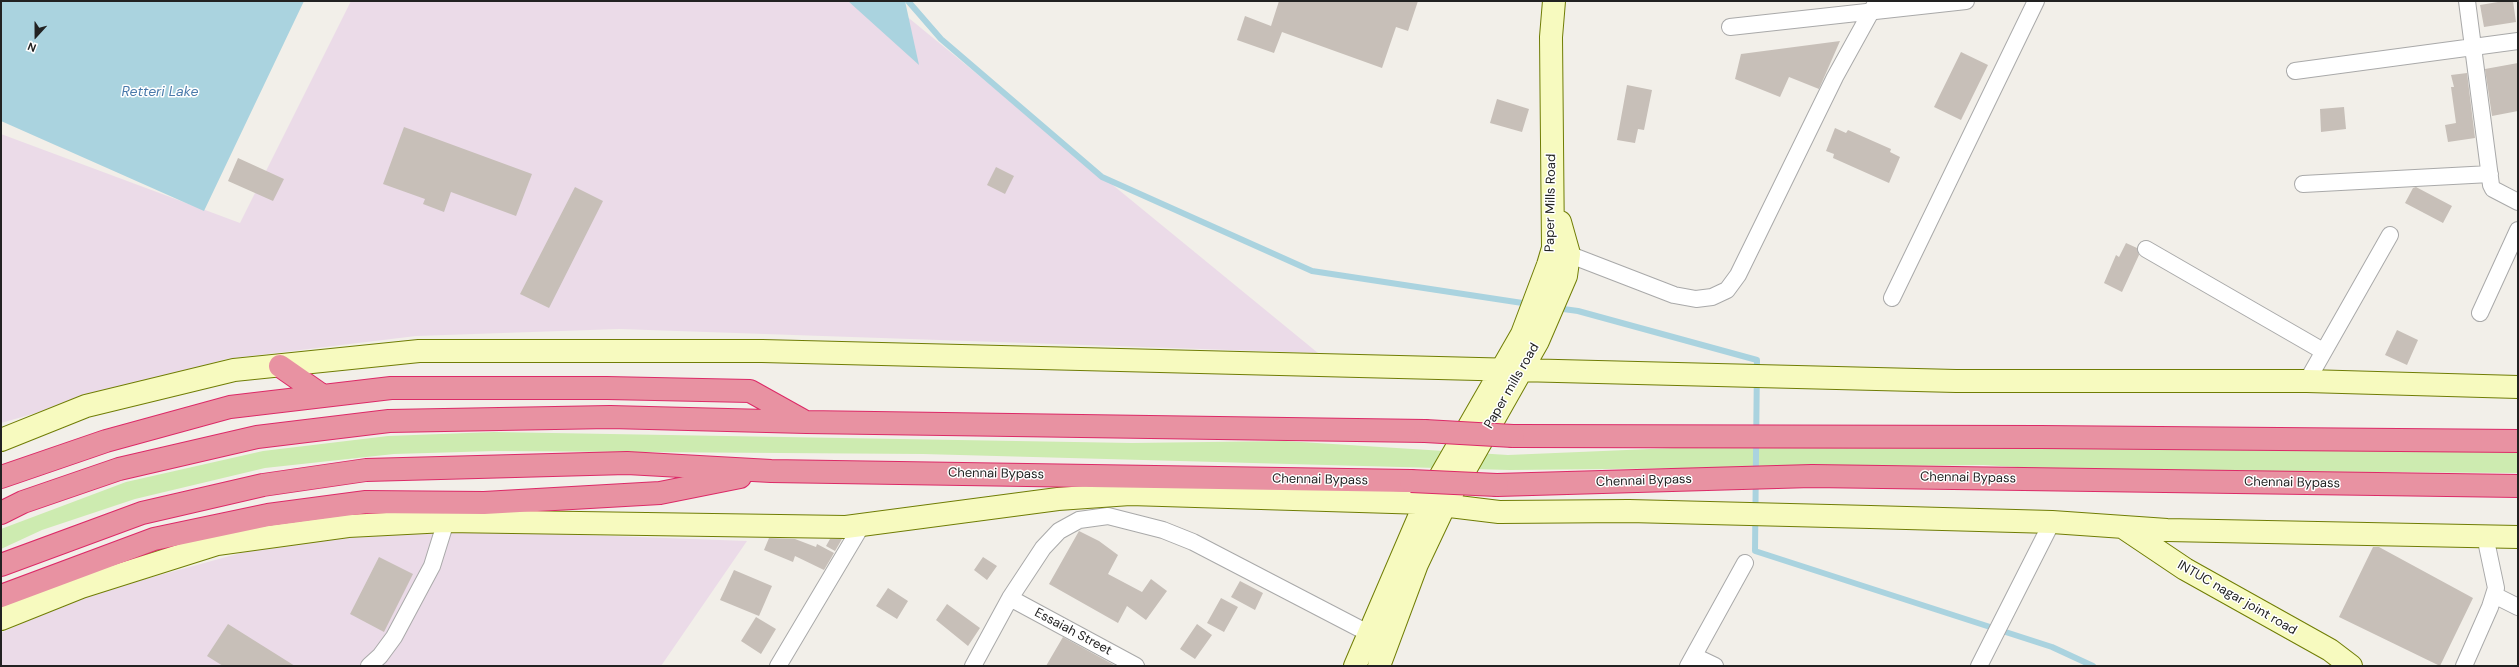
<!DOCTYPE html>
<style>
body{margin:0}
#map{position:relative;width:2519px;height:667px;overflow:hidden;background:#f2efe9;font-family:"DM Sans",sans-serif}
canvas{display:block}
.frame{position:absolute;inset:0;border:2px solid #222;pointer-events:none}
.north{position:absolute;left:16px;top:16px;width:40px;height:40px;-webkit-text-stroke:3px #fff;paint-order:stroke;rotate:201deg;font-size:11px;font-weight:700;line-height:16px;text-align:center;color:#222}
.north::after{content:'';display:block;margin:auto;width:14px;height:18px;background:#222;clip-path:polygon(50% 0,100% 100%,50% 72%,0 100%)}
</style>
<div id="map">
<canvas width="2519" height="667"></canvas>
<div class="frame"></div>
<div class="north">N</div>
</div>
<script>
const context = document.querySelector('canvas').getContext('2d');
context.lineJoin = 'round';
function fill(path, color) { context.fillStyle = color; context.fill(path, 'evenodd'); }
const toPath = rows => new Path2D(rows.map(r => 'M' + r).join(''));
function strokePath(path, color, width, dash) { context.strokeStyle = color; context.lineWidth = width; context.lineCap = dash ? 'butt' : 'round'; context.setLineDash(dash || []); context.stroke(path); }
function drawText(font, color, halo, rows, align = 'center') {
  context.font = font + ' "DM Sans",sans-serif'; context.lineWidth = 3; context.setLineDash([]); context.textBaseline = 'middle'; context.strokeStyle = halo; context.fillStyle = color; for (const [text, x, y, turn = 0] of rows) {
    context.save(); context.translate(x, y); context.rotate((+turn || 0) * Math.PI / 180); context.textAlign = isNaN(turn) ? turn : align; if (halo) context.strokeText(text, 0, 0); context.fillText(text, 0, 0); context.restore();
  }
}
fill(toPath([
 [351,1,888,1,1318,353,619,329,416,336,226,359,1,423,1,134,240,223],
 [340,526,747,541,661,666,1,666,1,633,83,596]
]), '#ebdbe8');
fill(toPath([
 [494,432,1132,443,1285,441,1508,455,1745,445,2518,447,2518,473,2069,470,1983,465,1510,470,923,454,495,451,394,454,265,468,135,499,42,530,1,549,1,529,126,482,263,451,388,436]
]), '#cdebb0');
fill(toPath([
 [1,1,304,1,204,211,1,121],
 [848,1,905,1,919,65]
]), '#aad3df');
strokePath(toPath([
 [908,1,941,39,1102,177,1312,271,1529,304],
 [1556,308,1578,311,1757,360,1755,551,2052,647,2093,666]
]), '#aad3df', 6);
fill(toPath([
 [1279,1,1418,1,1408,31,1396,27,1382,68,1282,32,1274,53,1237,40,1245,16,1271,26],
 [2504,1,2513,1,2516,22,2484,27,2480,5],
 [1840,41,1819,89,1789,77,1780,97,1735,79,1741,54],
 [1961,52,1988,65,1961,120,1934,107],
 [2518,63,2518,111,2492,116,2485,69],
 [2467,73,2475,138,2448,142,2445,125,2456,123,2451,87,2454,87,2451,75],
 [1627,85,1652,90,1644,130,1638,129,1635,143,1617,140],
 [1497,99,1529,109,1522,132,1490,123],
 [2344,107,2346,129,2321,132,2320,109],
 [404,127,532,174,516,216,451,192,444,212,423,204,425,199,383,184],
 [1835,128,1846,133,1848,130,1891,149,1890,152,1900,157,1889,183,1833,158,1834,154,1826,151],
 [238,158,284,179,273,201,228,181],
 [996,167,1014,176,1005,194,987,185],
 [575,187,603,201,549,308,520,294],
 [2416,187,2452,206,2443,223,2405,203,2413,188],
 [2126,243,2137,248,2139,255,2122,292,2104,283,2116,255,2119,257],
 [2397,330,2418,340,2407,365,2385,355],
 [1079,531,1099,541,1118,555,1108,574,1142,592,1151,579,1167,591,1146,620,1127,606,1118,623,1049,584],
 [769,538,795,539,816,547,817,544,834,553,824,570,795,556,793,562,764,550],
 [830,539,842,539,835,551,826,546],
 [2373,547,2379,547,2473,598,2440,666,2339,617],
 [379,557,413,574,384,632,350,614],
 [983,557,997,566,987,580,974,570],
 [734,570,772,586,759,616,720,600],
 [1240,581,1263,593,1255,610,1231,597],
 [888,588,908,601,897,619,876,606],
 [1221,598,1238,607,1224,632,1207,623],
 [947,604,980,628,968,646,936,620],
 [756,617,776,629,761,654,741,641],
 [228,624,295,666,223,666,207,656],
 [1197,624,1212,635,1195,659,1180,649],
 [1063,637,1116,666,1046,666]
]), '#c7bfb8');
const street = toPath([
 [2467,1,2491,185,2493,189,2518,202],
 [1730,27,1966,1],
 [2295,71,2518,41],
 [2303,184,2490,174],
 [2146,249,2323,351],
 [1560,251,1674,295,1696,299,1712,297,1727,290,1738,275,1835,77,1877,1],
 [1892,298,2036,1],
 [2480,313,2518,230],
 [2307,381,2390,235],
 [2494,595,2518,607],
 [1010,598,1136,666],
 [1694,656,1715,666],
 [369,666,380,656,394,637,432,566,446,521],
 [778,666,862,525],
 [973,666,1010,598,1043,548,1059,531,1079,520,1108,516,1163,530,1193,542,1368,633],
 [1688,666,1745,563],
 [1979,666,2052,522],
 [2464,666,2490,607,2496,588,2485,536]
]);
const secondary = toPath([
 [1,440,86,406,234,370,419,351,762,351,1956,381,2307,381,2518,387],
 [2124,528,2185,569,2330,650,2351,666],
 [1,619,81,587,217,544,348,526,446,521,846,527,1058,499,1130,494,1425,503,1499,512,1629,511,1870,517,2052,522,2167,530,2518,537],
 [1355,666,1425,503,1522,334,1548,265,1553,248,1551,37,1554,1],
 [1379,666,1417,564,1444,507,1538,341,1566,276,1569,254,1560,222]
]);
const highway = toPath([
 [280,366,323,396],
 [1513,436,2040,437,2518,441],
 [1,477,106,441,230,407,391,388,607,388,750,391,802,420],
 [1497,485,1812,476,2518,486],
 [1,513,23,502,119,469,257,437,389,421,610,417,806,422,1425,431],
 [1,565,142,513,263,485,366,470,627,463,771,471,1411,481],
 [1,596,154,539,268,515,366,502,484,503,660,493,740,477]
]);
strokePath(street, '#a9a9a9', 18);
strokePath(secondary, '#707d05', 24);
strokePath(highway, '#dc2a67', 24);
strokePath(street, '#fff', 16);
strokePath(secondary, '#f7fabf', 22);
strokePath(highway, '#e892a2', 22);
const highwayBridge = toPath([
 [1425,431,1513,436],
 [1411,481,1497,485]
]);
strokePath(highwayBridge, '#dc2a67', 24, []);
strokePath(highwayBridge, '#e892a2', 22);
drawText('13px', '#222', '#fff', [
 ["Paper Mills Road",1551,203,-89],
 ["Paper mills road",1512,386,-60],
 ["Chennai Bypass",996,474,1],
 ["Chennai Bypass",1968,478,1],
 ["Chennai Bypass",1320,480,1],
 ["Chennai Bypass",1644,481,-2],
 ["Chennai Bypass",2292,483,1],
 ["INTUC nagar joint road",2237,598,30],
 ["Essaiah Street",1073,632,28]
]);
drawText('italic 14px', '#4a7aab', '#fff', [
 ["Retteri Lake",160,92]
]);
</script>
